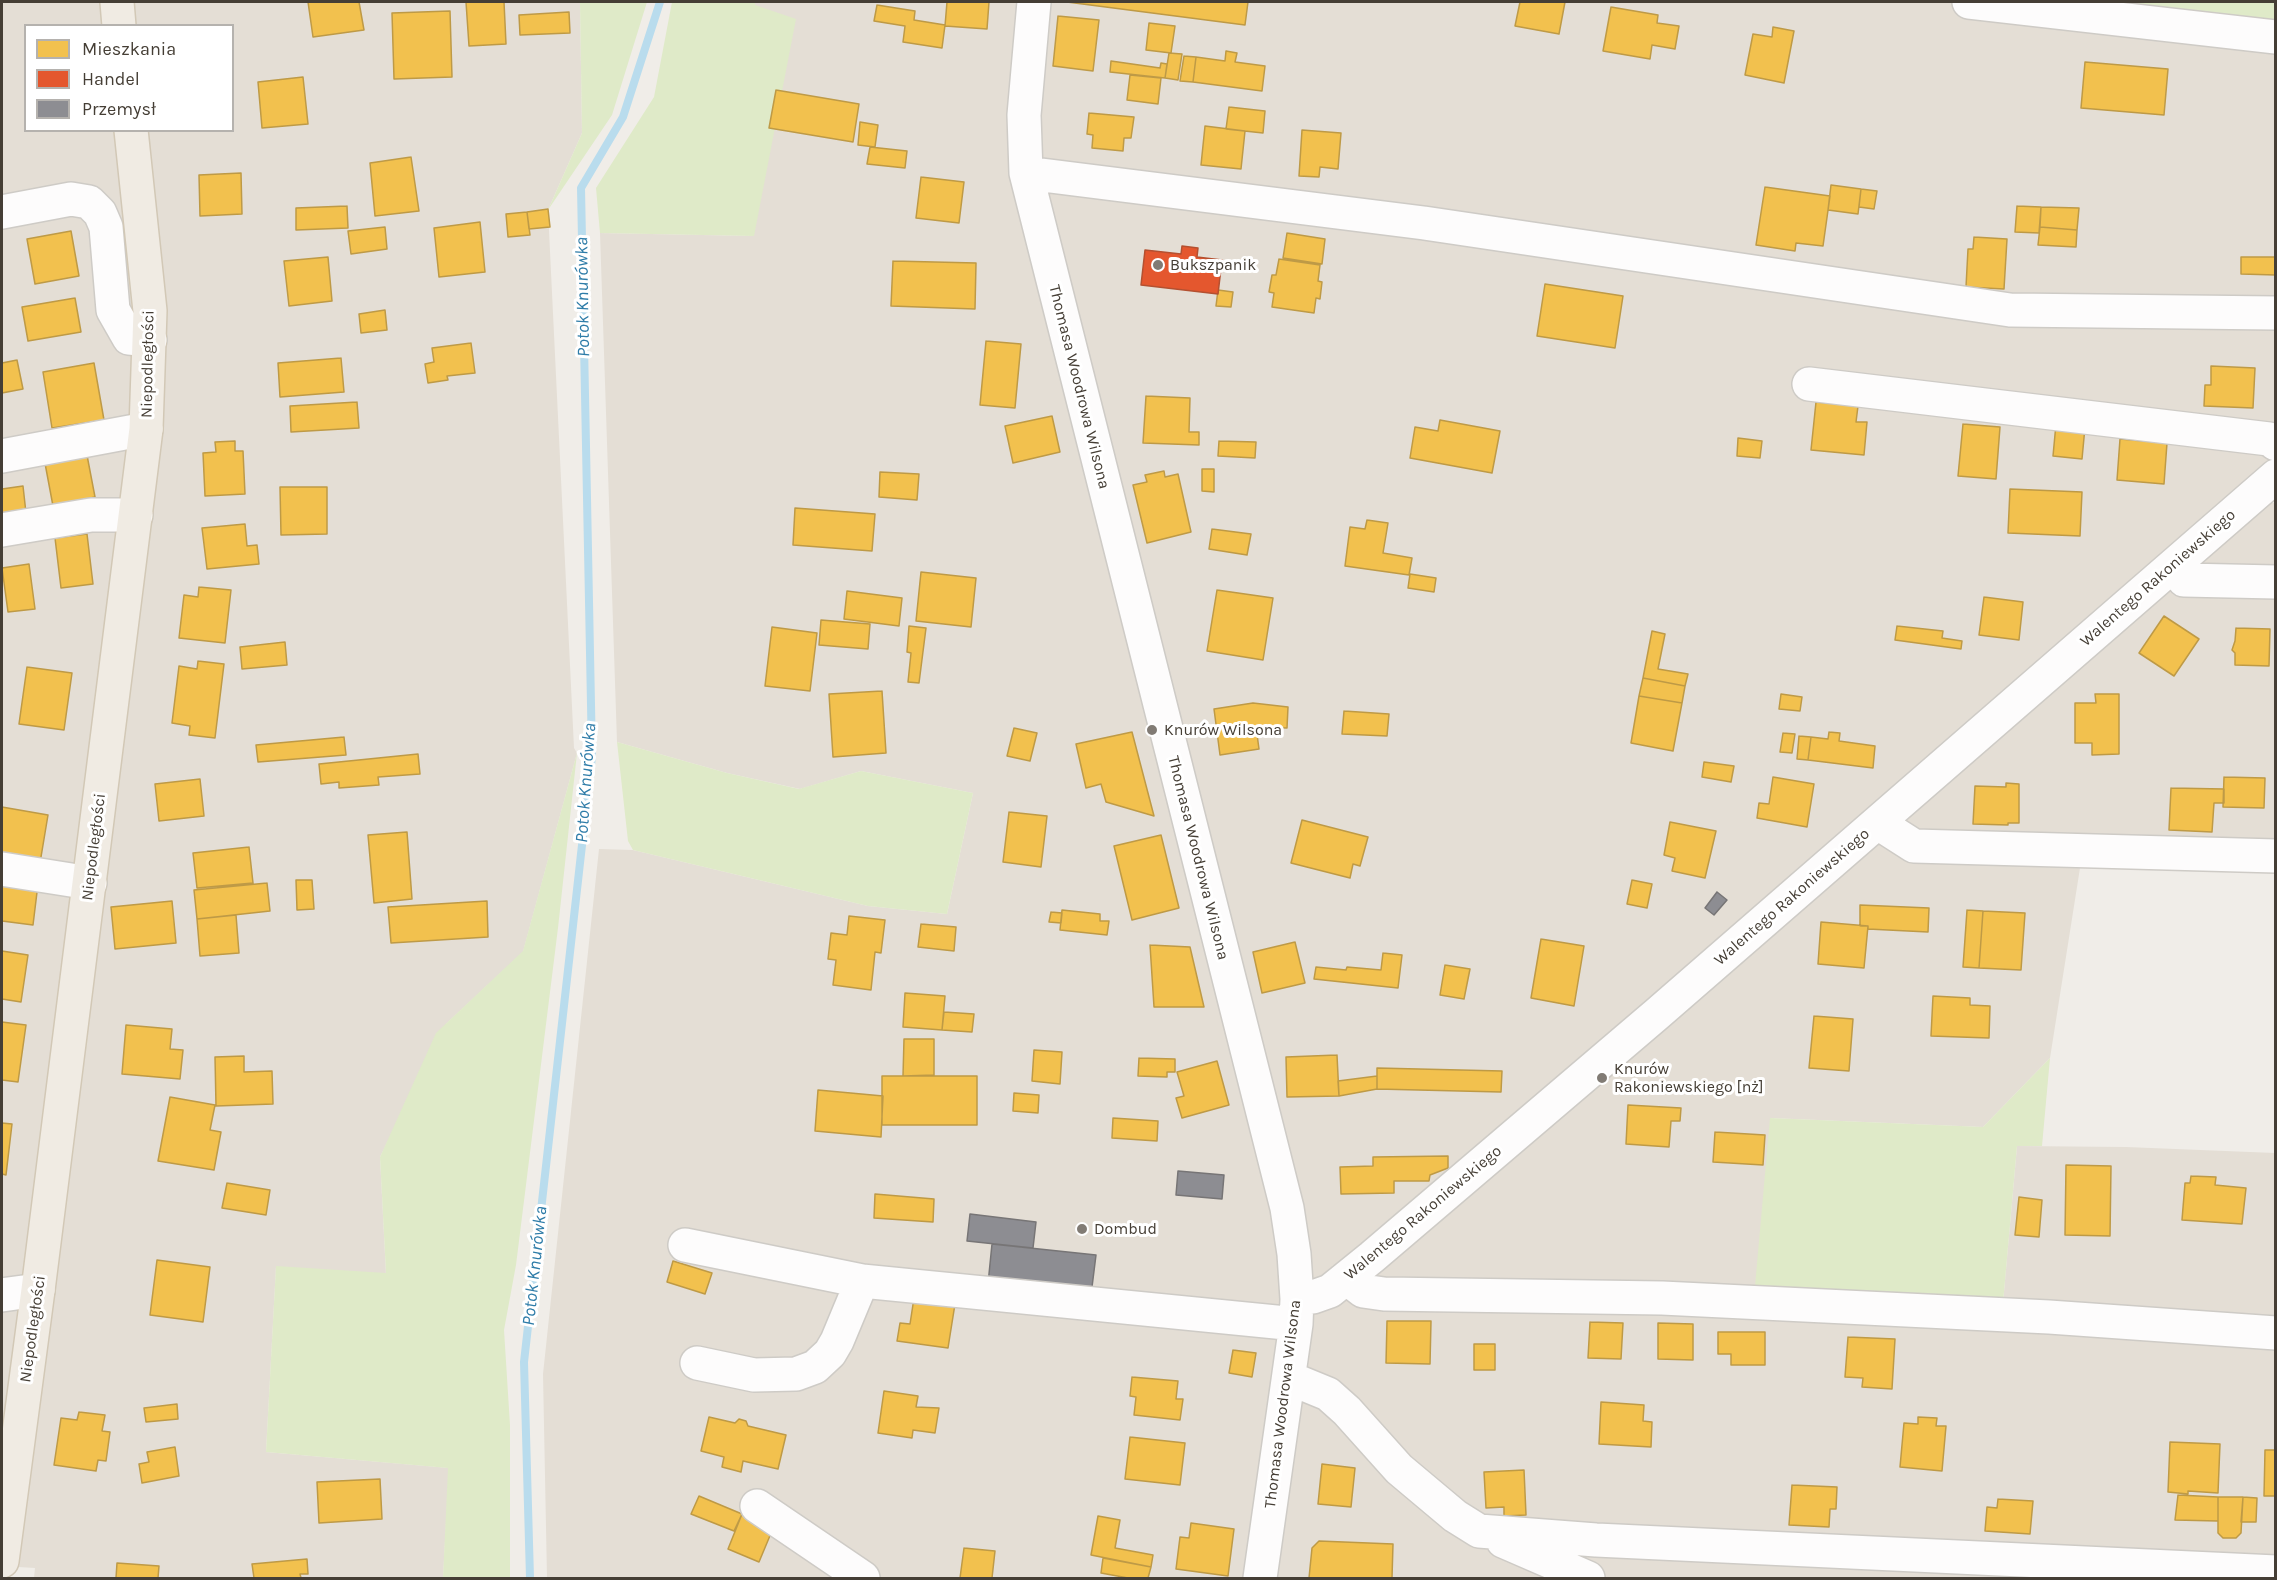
<!DOCTYPE html>
<meta charset="utf-8">
<style>
body{margin:0}
#map{position:relative;width:2277px;height:1580px;overflow:hidden;background:#f0ede8;font-family:Karla,sans-serif}
canvas{display:block}
.frame{position:absolute;inset:0;border:3px solid #453e35;pointer-events:none}
.legend{position:absolute;left:24px;top:24px;width:210px;height:108px;box-sizing:border-box;background:#fff;border:2px solid #b5b2ae;margin:0;padding:8px 10px;list-style:none;font-size:18px;color:#453e35}
.legend li{display:flex;align-items:center;gap:12px;height:30px}
.legend b{width:30px;border:2px solid #b5b2ae}
</style>
<div id="map">
<canvas width="2277" height="1580"></canvas>
<div class="frame"></div>
<ul class="legend">
<li><b style="height:16px;background:#f2c14e"></b>Mieszkania</li>
<li><b style="height:16px;background:#e4572e"></b>Handel</li>
<li><b style="height:16px;background:#8d8d92"></b>Przemysł</li>
</ul>
</div>
<script>
const context = document.querySelector('canvas').getContext('2d');
context.lineJoin = 'round';
function fill(path, color) { context.fillStyle = color; context.fill(path, 'evenodd'); }
const toPath = rows => new Path2D(rows.map(r => 'M' + r).join(''));
function strokePath(path, color, width, dash) { context.strokeStyle = color; context.lineWidth = width; context.lineCap = dash ? 'butt' : 'round'; context.setLineDash(dash || []); context.stroke(path); }
function drawText(font, color, halo, rows, align = 'center') {
  context.font = font + ' Karla,sans-serif'; context.lineWidth = 6; context.setLineDash([]); context.textBaseline = 'middle'; context.strokeStyle = halo; context.fillStyle = color; for (const [text, x, y, turn = 0] of rows) {
    context.save(); context.translate(x, y); context.rotate((+turn || 0) * Math.PI / 180); context.textAlign = isNaN(turn) ? turn : align; if (halo) context.strokeText(text, 0, 0); context.fillText(text, 0, 0); context.restore();
  }
}
fill(toPath([
 [2,2,580,2,582,133,548,210,574,748,577,753,523,952,447,1023,380,1157,386,1274,276,1267,266,1452,449,1468,443,1578,34,1578,35,1568,2,1566],
 [26,26,232,26,232,130,26,130],
 [755,2,2275,2,2276,494,2267,503,2276,503,2275,869,2080,868,2050,1058,1983,1127,1770,1118,2003,1303,2017,1146,2126,1147,2275,1153,2275,1578,547,1578,543,1374,599,849,633,850,868,906,947,914,973,793,861,771,800,789,727,773,617,742,600,233,754,236]
]), '#e4ded5');
fill(toPath([
 [580,2,647,2,612,115,548,210,582,133],
 [672,2,755,2,755,5,796,19,754,236,600,233,596,188,654,97],
 [2022,2,2275,2,2275,26],
 [617,742,727,773,799,789,861,771,973,793,947,914,868,906,633,850,628,841],
 [577,753,558,928,516,1265,504,1330,510,1425,510,1578,443,1578,448,1468,266,1452,276,1266,386,1273,380,1157,436,1033,523,951],
 [2050,1058,2042,1146,2017,1146,2003,1303,1755,1286,1770,1118,1983,1127]
]), '#dfeac8');
const homes = toPath([
 [308,2,359,2,364,30,313,37,308,2],
 [466,2,504,2,506,44,469,46,466,2],
 [947,2,989,2,987,29,945,26,947,2],
 [1067,2,1248,2,1245,25,1067,2],
 [1520,2,1565,2,1559,34,1515,26,1520,2],
 [877,5,915,11,914,20,945,25,942,48,903,42,905,26,874,21,877,5],
 [1611,7,1658,15,1657,23,1679,26,1675,49,1652,45,1650,59,1603,51,1611,7],
 [450,11,452,77,394,79,392,13,450,11],
 [569,12,570,33,520,35,519,15,569,12],
 [1058,16,1099,20,1093,71,1053,66,1058,16],
 [1149,23,1175,26,1171,53,1146,50,1149,23],
 [1773,27,1794,31,1784,83,1745,75,1753,34,1772,37,1773,27],
 [1226,51,1237,53,1235,62,1265,66,1262,91,1193,82,1196,57,1225,61,1226,51],
 [1169,53,1182,54,1178,80,1165,78,1169,53],
 [1184,56,1196,57,1193,82,1180,81,1184,56],
 [1111,61,1160,68,1161,63,1167,64,1165,78,1110,72,1111,61],
 [2085,62,2168,69,2164,115,2081,108,2085,62],
 [1130,75,1161,78,1158,104,1127,100,1130,75],
 [303,77,308,124,262,128,258,82,303,77],
 [776,90,859,104,853,142,769,128,776,90],
 [1229,107,1265,111,1263,133,1226,129,1229,107],
 [1089,113,1134,117,1131,138,1124,138,1123,151,1092,148,1093,135,1087,134,1089,113],
 [860,122,878,125,875,147,858,145,860,122],
 [1205,126,1245,131,1241,169,1201,165,1205,126],
 [1302,130,1341,133,1338,169,1320,167,1319,177,1299,176,1302,130],
 [870,147,907,151,905,168,867,164,870,147],
 [411,157,419,211,375,216,370,163,411,157],
 [241,173,242,214,200,216,199,175,241,173],
 [921,177,964,182,959,223,916,218,921,177],
 [1831,185,1861,189,1858,214,1828,210,1831,185],
 [1765,187,1830,196,1823,246,1796,243,1795,251,1756,245,1765,187],
 [1861,189,1877,191,1874,209,1859,207,1861,189],
 [347,206,348,228,296,230,296,208,347,206],
 [2017,206,2041,207,2039,233,2015,232,2017,206],
 [2041,207,2079,208,2077,230,2040,227,2041,207],
 [548,209,550,227,529,229,527,212,548,209],
 [527,212,530,235,508,237,506,214,527,212],
 [480,222,485,272,439,277,434,228,480,222],
 [385,227,387,249,351,254,348,231,385,227],
 [2040,227,2077,230,2076,247,2038,245,2040,227],
 [71,231,79,276,35,284,27,239,71,231],
 [1287,233,1325,239,1322,264,1283,258,1287,233],
 [1974,237,2007,239,2004,289,1966,287,1968,249,1973,249,1974,237],
 [328,257,332,301,289,306,284,261,328,257],
 [2241,257,2276,257,2276,275,2241,274,2241,257],
 [1279,259,1320,265,1318,281,1322,282,1320,299,1316,298,1314,313,1272,307,1274,293,1269,292,1272,275,1276,275,1279,259],
 [893,261,976,263,975,309,891,306,893,261],
 [1545,284,1623,296,1615,348,1537,336,1545,284],
 [1218,290,1233,292,1231,307,1216,306,1218,290],
 [75,298,81,332,28,341,22,307,75,298],
 [385,310,387,330,361,333,359,314,385,310],
 [986,341,1021,344,1015,408,980,405,986,341],
 [471,343,475,373,447,376,448,380,428,383,425,364,434,362,432,348,471,343],
 [341,358,344,392,280,397,278,363,341,358],
 [17,360,23,389,2,393,2,363,17,360],
 [94,363,104,420,52,428,43,372,94,363],
 [2211,366,2255,368,2253,408,2204,406,2205,385,2211,385,2211,366],
 [1146,396,1190,398,1189,432,1199,432,1199,445,1143,443,1146,396],
 [357,402,359,428,291,432,290,406,357,402],
 [1816,402,1858,406,1856,422,1867,422,1864,455,1811,450,1816,402],
 [1052,416,1060,452,1013,463,1005,426,1052,416],
 [1440,420,1500,431,1492,473,1410,458,1415,427,1438,431,1440,420],
 [1963,424,2000,427,1996,479,1958,476,1963,424],
 [2056,424,2085,427,2082,459,2053,456,2056,424],
 [1738,438,1762,441,1760,458,1737,456,1738,438],
 [2120,439,2167,443,2164,484,2117,480,2120,439],
 [235,441,235,451,243,451,245,494,205,496,203,453,216,452,215,442,235,441],
 [1219,441,1256,442,1255,458,1218,456,1219,441],
 [86,450,95,497,53,506,44,458,86,450],
 [1202,469,1214,469,1214,492,1202,491,1202,469],
 [1164,471,1165,477,1178,474,1191,532,1147,543,1133,485,1147,482,1145,475,1164,471],
 [880,472,919,474,917,500,879,497,880,472],
 [23,486,26,513,2,516,2,489,23,486],
 [280,487,327,487,327,534,281,535,280,487],
 [2010,489,2082,492,2080,536,2008,533,2010,489],
 [795,508,875,514,872,551,793,545,795,508],
 [1367,520,1388,523,1383,553,1412,558,1409,575,1345,566,1350,527,1365,529,1367,520],
 [245,524,247,546,257,545,259,564,207,569,202,528,245,524],
 [1212,529,1251,534,1247,555,1209,549,1212,529],
 [87,534,93,584,61,588,55,538,87,534],
 [29,564,35,609,8,612,2,568,29,564],
 [921,572,976,578,971,627,916,621,921,572],
 [1410,574,1436,578,1434,592,1408,588,1410,574],
 [199,587,231,590,225,643,179,638,184,595,198,597,199,587],
 [1217,590,1273,598,1263,660,1207,651,1217,590],
 [847,591,902,598,899,626,844,619,847,591],
 [1984,597,2023,602,2019,640,1979,635,1984,597],
 [2164,616,2199,639,2174,676,2139,653,2164,616],
 [821,620,870,624,868,649,819,645,821,620],
 [909,626,926,628,919,683,908,682,911,653,907,652,909,626],
 [1897,626,1943,631,1942,638,1962,641,1961,649,1895,640,1897,626],
 [772,627,817,633,810,691,765,686,772,627],
 [2236,628,2270,629,2269,666,2235,665,2235,653,2232,650,2235,641,2236,628],
 [1652,631,1665,634,1658,669,1688,674,1685,686,1643,678,1652,631],
 [285,642,287,665,242,669,240,647,285,642],
 [198,661,224,664,215,738,189,735,190,726,172,723,179,666,197,669,198,661],
 [27,667,72,673,64,730,19,724,27,667],
 [1643,678,1685,686,1682,703,1639,696,1643,678],
 [882,691,886,753,833,757,829,694,882,691],
 [1781,694,1802,697,1800,711,1779,709,1781,694],
 [2095,694,2119,694,2119,754,2092,755,2092,743,2075,743,2075,703,2096,703,2095,694],
 [1639,696,1682,703,1673,751,1631,743,1639,696],
 [1253,703,1288,707,1287,728,1256,727,1259,749,1220,755,1214,709,1253,703],
 [1344,711,1389,714,1387,736,1342,734,1344,711],
 [1014,728,1037,733,1030,761,1007,756,1014,728],
 [1132,732,1154,816,1106,802,1101,784,1086,788,1076,744,1132,732],
 [1829,732,1840,733,1839,741,1875,746,1873,768,1808,760,1811,737,1828,739,1829,732],
 [1783,733,1795,734,1792,753,1780,752,1783,733],
 [1799,736,1811,737,1808,760,1797,759,1799,736],
 [344,737,346,755,258,762,256,745,344,737],
 [418,754,420,774,378,777,379,785,339,788,339,782,321,784,319,764,418,754],
 [1704,762,1734,766,1731,782,1702,777,1704,762],
 [1773,777,1814,784,1807,827,1757,818,1759,803,1769,804,1773,777],
 [2224,777,2265,778,2264,808,2223,807,2224,777],
 [200,779,204,816,159,821,155,784,200,779],
 [2006,783,2019,784,2019,823,2008,823,2008,825,1973,824,1975,786,2006,787,2006,783],
 [2171,788,2224,789,2224,803,2214,803,2212,832,2169,830,2171,788],
 [2,807,48,815,40,863,2,857,2,807],
 [1009,812,1047,816,1041,867,1003,862,1009,812],
 [1302,820,1368,837,1360,866,1353,864,1350,878,1291,863,1302,820],
 [1670,822,1716,831,1705,878,1672,871,1675,858,1664,855,1670,822],
 [407,832,412,899,374,903,368,835,407,832],
 [1161,835,1179,908,1132,920,1114,846,1161,835],
 [249,847,253,883,197,888,193,853,249,847],
 [2,879,38,884,33,925,2,921,2,879],
 [296,880,312,880,314,909,297,910,296,880],
 [1632,880,1652,884,1647,908,1627,904,1632,880],
 [267,883,270,911,197,919,194,890,267,883],
 [172,901,176,943,115,949,111,907,172,901],
 [487,901,488,937,391,943,388,907,487,901],
 [1860,905,1929,908,1928,932,1868,929,1868,926,1860,926,1860,905],
 [1062,910,1100,914,1100,921,1109,921,1107,935,1060,930,1062,910],
 [1967,910,1983,911,1979,968,1963,967,1967,910],
 [1983,911,2025,913,2021,970,1979,968,1983,911],
 [1051,912,1062,913,1061,923,1049,922,1051,912],
 [236,915,239,953,200,956,197,919,236,915],
 [849,916,885,920,881,953,875,952,871,990,833,985,836,960,828,959,831,933,847,935,849,916],
 [1821,922,1868,926,1864,968,1818,964,1821,922],
 [921,924,956,927,954,951,918,947,921,924],
 [1541,939,1584,946,1574,1006,1531,998,1541,939],
 [1295,942,1305,983,1262,993,1253,952,1295,942],
 [1150,945,1190,947,1204,1007,1154,1007,1150,945],
 [2,951,28,955,21,1002,2,999,2,951],
 [1383,953,1402,955,1398,988,1314,979,1316,967,1346,970,1347,967,1381,970,1383,953],
 [1445,965,1470,969,1464,999,1440,995,1445,965],
 [905,993,945,996,942,1030,903,1027,905,993],
 [1933,996,1970,998,1970,1005,1990,1006,1989,1038,1931,1036,1933,996],
 [944,1012,974,1014,972,1032,942,1030,944,1012],
 [1814,1016,1853,1019,1849,1071,1809,1068,1814,1016],
 [2,1022,26,1025,18,1082,2,1080,2,1022],
 [126,1025,172,1029,170,1049,183,1050,180,1079,122,1074,126,1025],
 [904,1039,934,1039,934,1075,903,1076,904,1039],
 [1034,1050,1062,1052,1060,1084,1032,1081,1034,1050],
 [1337,1055,1339,1096,1287,1097,1286,1057,1337,1055],
 [244,1056,244,1072,272,1071,273,1104,216,1106,215,1057,244,1056],
 [1139,1058,1175,1059,1175,1072,1167,1072,1167,1077,1138,1076,1139,1058],
 [1217,1061,1229,1105,1182,1118,1176,1098,1184,1096,1177,1072,1217,1061],
 [1377,1068,1502,1071,1501,1092,1377,1089,1377,1068],
 [882,1076,977,1076,977,1125,882,1125,882,1076],
 [1377,1076,1377,1089,1339,1096,1338,1081,1377,1076],
 [818,1090,883,1096,881,1137,815,1131,818,1090],
 [1014,1093,1039,1095,1038,1113,1013,1111,1014,1093],
 [170,1097,215,1105,210,1130,221,1132,214,1170,158,1161,170,1097],
 [1628,1105,1681,1108,1680,1121,1671,1121,1669,1147,1626,1144,1628,1105],
 [1113,1118,1158,1121,1157,1141,1112,1138,1113,1118],
 [2,1123,12,1124,6,1175,2,1174,2,1123],
 [1715,1132,1765,1135,1763,1165,1713,1162,1715,1132],
 [1448,1156,1448,1168,1430,1175,1429,1181,1394,1181,1394,1193,1341,1194,1340,1167,1373,1166,1373,1157,1448,1156],
 [2066,1165,2111,1166,2110,1236,2065,1235,2066,1165],
 [2191,1176,2216,1177,2215,1185,2246,1188,2242,1224,2182,1220,2185,1183,2190,1183,2191,1176],
 [227,1183,270,1190,266,1215,222,1208,227,1183],
 [875,1194,934,1199,933,1222,874,1218,875,1194],
 [2019,1197,2042,1200,2039,1237,2015,1235,2019,1197],
 [157,1260,210,1267,203,1322,150,1315,157,1260],
 [673,1261,712,1273,705,1294,667,1282,673,1261],
 [914,1298,955,1304,948,1348,897,1341,900,1323,910,1324,914,1298],
 [1387,1321,1431,1321,1430,1364,1386,1363,1387,1321],
 [1590,1322,1623,1323,1621,1359,1588,1358,1590,1322],
 [1658,1323,1693,1324,1693,1360,1658,1359,1658,1323],
 [1718,1332,1765,1332,1765,1365,1731,1365,1731,1354,1718,1354,1718,1332],
 [1848,1337,1895,1339,1892,1389,1862,1387,1863,1378,1845,1377,1848,1337],
 [1474,1344,1495,1344,1495,1370,1474,1370,1474,1344],
 [1233,1350,1256,1353,1252,1377,1229,1373,1233,1350],
 [1132,1377,1178,1381,1176,1399,1183,1399,1180,1420,1134,1415,1136,1397,1130,1396,1132,1377],
 [884,1391,918,1396,916,1407,939,1408,935,1433,913,1430,912,1438,878,1433,884,1391],
 [1601,1402,1644,1405,1643,1421,1652,1422,1651,1447,1599,1444,1601,1402],
 [177,1404,178,1419,146,1422,144,1408,177,1404],
 [79,1412,105,1415,102,1431,110,1432,106,1461,98,1460,96,1471,54,1465,61,1418,77,1420,79,1412],
 [709,1417,735,1423,739,1419,746,1421,748,1426,786,1435,778,1469,743,1461,741,1472,722,1467,724,1457,701,1451,709,1417],
 [1918,1417,1937,1418,1936,1426,1946,1426,1942,1471,1900,1467,1904,1423,1918,1424,1918,1417],
 [1130,1437,1185,1443,1180,1485,1125,1479,1130,1437],
 [2170,1442,2220,1444,2218,1493,2188,1491,2188,1494,2168,1492,2170,1442],
 [175,1447,179,1476,142,1483,139,1464,149,1462,147,1452,175,1447],
 [2265,1450,2276,1450,2276,1496,2264,1496,2265,1450],
 [1322,1464,1355,1468,1351,1507,1318,1504,1322,1464],
 [1524,1470,1526,1515,1504,1516,1504,1507,1486,1508,1484,1472,1524,1470],
 [380,1479,382,1519,319,1523,317,1482,380,1479],
 [1792,1485,1837,1487,1836,1509,1830,1509,1829,1527,1789,1525,1792,1485],
 [2178,1495,2218,1497,2218,1521,2175,1520,2178,1495],
 [699,1496,742,1514,734,1531,691,1514,699,1496],
 [2218,1497,2243,1497,2241,1533,2236,1538,2223,1538,2218,1533,2218,1497],
 [2243,1497,2257,1498,2256,1522,2241,1522,2243,1497],
 [1998,1499,2033,1501,2030,1534,1985,1531,1987,1507,1997,1508,1998,1499],
 [742,1514,774,1526,759,1562,728,1549,742,1514],
 [1098,1516,1120,1520,1115,1548,1153,1555,1151,1567,1091,1555,1098,1516],
 [1191,1523,1234,1529,1228,1576,1176,1569,1180,1537,1189,1538,1191,1523],
 [1319,1541,1393,1544,1392,1578,1309,1578,1312,1548,1319,1541],
 [964,1548,995,1551,992,1578,960,1578,964,1548],
 [1103,1558,1151,1567,1148,1578,1128,1578,1101,1573,1103,1558],
 [307,1559,308,1574,300,1574,301,1578,254,1578,252,1564,307,1559],
 [117,1563,159,1566,158,1578,116,1578,117,1563]
]);
fill(homes, '#f2c14e');
strokePath(homes, '#be9a46', 1.5);
const shops = toPath([
 [1182,246,1198,248,1197,257,1222,260,1218,294,1141,285,1145,250,1181,254,1182,246]
]);
fill(shops, '#e4572e');
strokePath(shops, '#b45030', 1.5);
const industry = toPath([
 [1717,892,1727,900,1714,915,1705,908,1717,892],
 [1178,1171,1224,1175,1222,1199,1176,1195,1178,1171],
 [970,1214,1036,1222,1033,1248,967,1241,970,1214],
 [992,1244,1096,1255,1091,1295,988,1284,992,1244]
]);
fill(industry, '#8d8d92');
strokePath(industry, '#777576', 1.5);
strokePath(toPath([
 [530,1578,524,1362,592,756,581,188,623,117,660,2]
]), '#b9dced', 8);
const minor = toPath([
 [1034,2,1024,115,1026,173,1287,1208,1294,1254,1297,1299,1296,1324,1260,1578],
 [1969,2,2276,37],
 [1026,173,1424,223,2010,310,2276,313],
 [2,212,71,199,89,202,100,213,106,227,113,310,129,338,150,340],
 [1809,384,2269,439,2276,444],
 [2,456,146,429],
 [2,530,91,515,136,515],
 [2174,565,2184,580,2276,582],
 [1878,823,1914,846,2276,856],
 [2,869,90,883],
 [685,1245,862,1281,1296,1324],
 [1346,1278,1363,1291,1384,1294,1662,1298,2049,1317,2276,1333],
 [2,1295,38,1290],
 [1297,1299,1313,1297,1330,1291,1372,1257,1657,1014,2276,476],
 [697,1363,754,1375,796,1374,815,1367,830,1353,837,1341,862,1281],
 [1289,1378,1328,1394,1347,1411,1399,1469,1455,1516,1479,1531,1596,1540,2276,1572],
 [757,1506,863,1578],
 [1503,1541,1588,1578]
]);
const major = toPath([
 [117,2,119,26],
 [2,1561,38,1290,146,429,150,311,131,130]
]);
strokePath(minor, '#cecbc6', 36);
strokePath(major, '#d2c8b6', 36);
strokePath(minor, '#fdfcfc', 33);
strokePath(major, '#f0ebe3', 33);
for (const [x, y, r, color] of [
 [1158,265,6,"#817b74"],
 [1152,730,6,"#817b74"],
 [1602,1078,6,"#817b74"],
 [1082,1229,6,"#817b74"]
]) { const dot = new Path2D(); dot.arc(x, y, r, 0, 2 * Math.PI); context.fillStyle = color; context.fill(dot); strokePath(dot, '#fff', 2); }
drawText('16px', '#453e35', '#fff', [
 ["Bukszpanik",1170,265],
 ["Knurów Wilsona",1164,730],
 ["Knurów",1614,1069],
 ["Rakoniewskiego [nż]",1614,1087],
 ["Dombud",1094,1229]
], 'left');
drawText('16px', '#453e35', '#fff', [
 ["Niepodległości",148,364,-89],
 ["Thomasa Woodrowa Wilsona",1079,387,76],
 ["Walentego Rakoniewskiego",2158,578,-41],
 ["Niepodległości",94,847,-83],
 ["Thomasa Woodrowa Wilsona",1198,858,76],
 ["Walentego Rakoniewskiego",1792,897,-41],
 ["Walentego Rakoniewskiego",1423,1213,-40],
 ["Niepodległości",33,1329,-82],
 ["Thomasa Woodrowa Wilsona",1283,1404,-83]
]);
drawText('italic 18px', '#2e7ca8', '#fff', [
 ["Potok Knurówka",583,297,-91],
 ["Potok Knurówka",586,783,-86],
 ["Potok Knurówka",535,1266,-84]
]);
</script>
